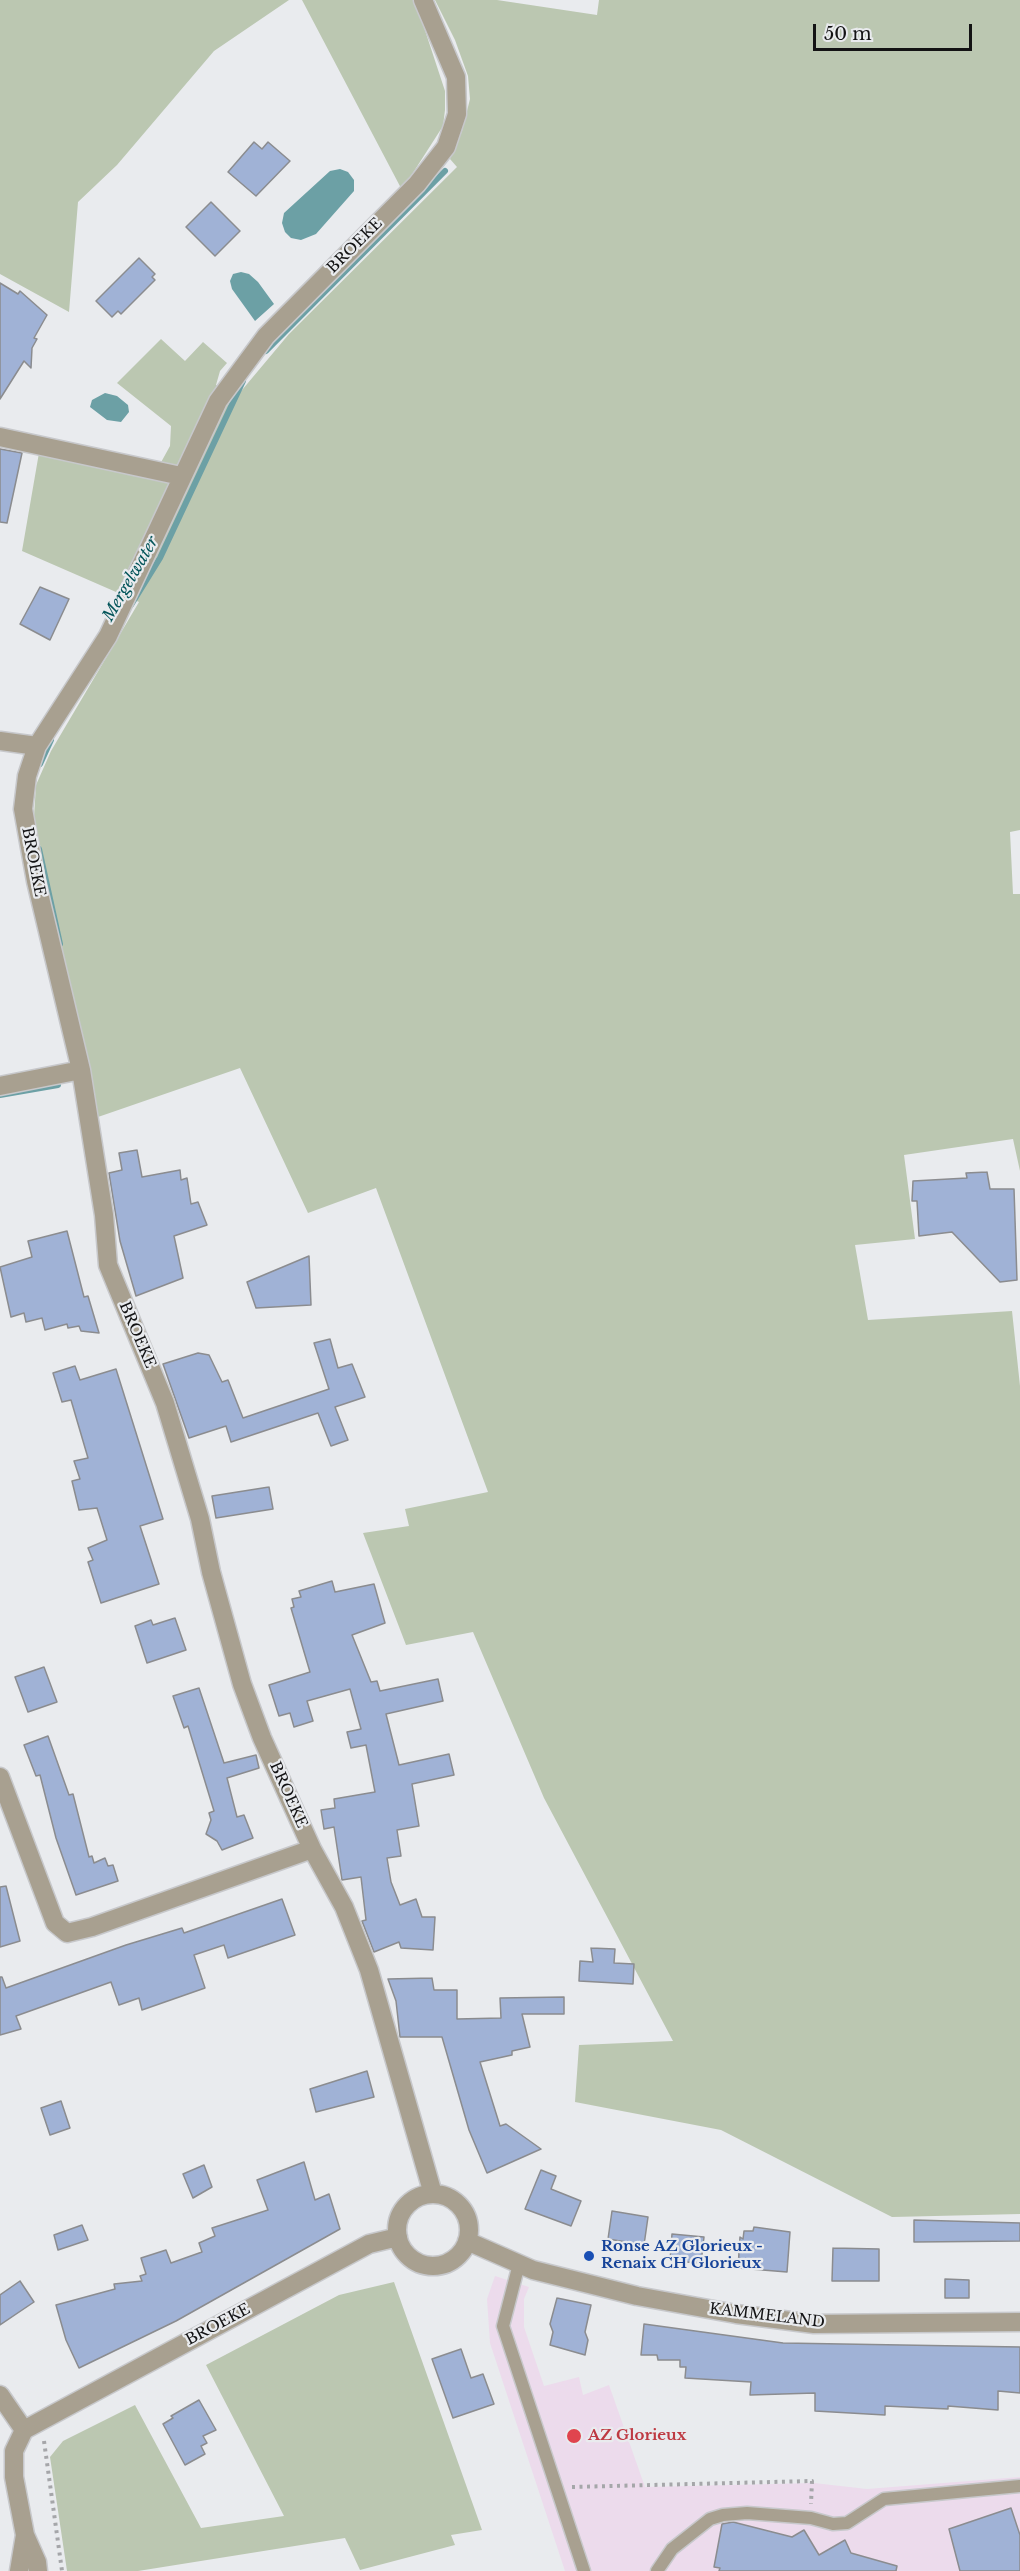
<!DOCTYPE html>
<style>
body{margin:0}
#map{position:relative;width:1020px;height:2571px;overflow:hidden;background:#e9ebee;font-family:"Libre Baskerville",serif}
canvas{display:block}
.scale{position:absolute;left:813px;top:24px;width:159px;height:27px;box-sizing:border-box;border:3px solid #131314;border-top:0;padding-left:8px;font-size:18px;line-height:21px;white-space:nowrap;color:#131314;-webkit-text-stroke:4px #e9ebee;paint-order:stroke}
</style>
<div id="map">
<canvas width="1020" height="2571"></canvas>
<div class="scale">50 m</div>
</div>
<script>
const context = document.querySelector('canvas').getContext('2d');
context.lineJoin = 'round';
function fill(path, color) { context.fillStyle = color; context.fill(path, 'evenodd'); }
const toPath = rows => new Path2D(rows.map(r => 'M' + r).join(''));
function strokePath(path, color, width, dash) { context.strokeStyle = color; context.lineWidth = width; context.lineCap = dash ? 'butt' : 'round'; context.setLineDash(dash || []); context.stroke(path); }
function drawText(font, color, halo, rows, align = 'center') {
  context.font = font + ' "Libre Baskerville",serif'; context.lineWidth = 4.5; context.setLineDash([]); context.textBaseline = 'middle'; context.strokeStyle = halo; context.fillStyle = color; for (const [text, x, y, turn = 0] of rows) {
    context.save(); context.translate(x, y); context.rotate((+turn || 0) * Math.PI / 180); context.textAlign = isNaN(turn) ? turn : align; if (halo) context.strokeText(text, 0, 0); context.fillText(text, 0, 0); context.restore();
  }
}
fill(toPath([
 [495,2276,529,2287,524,2299,524,2327,544,2386,579,2377,583,2395,609,2385,645,2487,814,2483,867,2489,1020,2477,1020,2571,565,2571,490,2343,487,2299]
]), '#ecdbec');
fill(toPath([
 [0,0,289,0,214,51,117,165,78,202,69,312,0,274],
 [302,0,415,0,445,91,445,110,443,126,402,190],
 [435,0,497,0,597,15,599,0,1020,0,1020,830,1010,832,1013,894,1020,894,1020,1171,1013,1139,904,1155,915,1239,855,1245,868,1320,1012,1311,1020,1386,1020,2214,892,2217,721,2130,575,2102,579,2045,673,2041,544,1798,473,1632,406,1645,363,1533,409,1526,405,1509,488,1492,376,1188,308,1213,240,1068,98,1117,34,817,36,785,51,751,139,602,22,551,40,447,154,475,170,446,171,426,117,383,161,339,185,361,203,342,227,363,220,371,216,385,237,396,289,334,457,167,450,159,462,131,470,99,468,76,455,40],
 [394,2282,482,2530,451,2535,455,2545,360,2570,345,2538,138,2571,67,2571,50,2457,63,2441,135,2405,201,2528,284,2516,206,2365,339,2295]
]), '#bbc7b1');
fill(toPath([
 [340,169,348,172,354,180,354,191,316,234,301,240,291,238,285,232,282,223,284,213,330,171],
 [241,272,249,274,258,282,274,304,255,321,232,289,230,281,233,274],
 [105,393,117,396,128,405,129,412,121,422,107,420,90,407,92,400]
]), '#6ca0a5');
strokePath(toPath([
 [266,351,445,171],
 [131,605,160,558,243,381],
 [40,764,51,740],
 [39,849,60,944],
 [0,1095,58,1085]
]), '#6ca0a5', 6);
const building = toPath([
 [254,142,262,149,268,142,290,161,256,196,228,172,254,142],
 [211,202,240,231,215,256,186,227,211,202],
 [139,258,155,274,152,277,155,280,121,314,118,311,112,317,96,301,139,258],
 [0,283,18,294,20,291,47,315,34,338,37,339,32,348,31,368,24,361,0,399,0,283],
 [0,449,22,453,7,523,0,522,0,449],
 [40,587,69,599,50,640,20,624,40,587],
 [137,1150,142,1177,180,1170,181,1180,187,1178,191,1204,198,1202,207,1225,174,1236,183,1278,136,1296,120,1241,109,1173,122,1170,119,1153,137,1150],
 [987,1172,990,1189,1014,1189,1017,1280,1000,1282,952,1232,919,1236,917,1201,912,1201,913,1181,967,1178,966,1173,987,1172],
 [67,1231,84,1297,88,1296,99,1333,81,1331,79,1326,68,1328,67,1324,45,1330,42,1318,26,1322,24,1313,11,1317,0,1267,32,1257,28,1241,67,1231],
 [309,1256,311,1305,256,1308,247,1282,309,1256],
 [330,1339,338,1368,352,1364,365,1397,335,1407,348,1440,331,1446,318,1413,231,1442,226,1426,189,1438,163,1364,198,1353,209,1355,222,1382,228,1380,243,1418,329,1389,314,1343,330,1339],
 [75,1366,80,1380,116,1369,163,1519,140,1526,159,1584,101,1603,88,1562,93,1560,88,1548,107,1540,97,1508,79,1510,72,1481,80,1479,74,1461,88,1458,71,1400,62,1402,53,1373,75,1366],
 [269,1487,273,1509,216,1518,212,1496,269,1487],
 [332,1581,335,1592,374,1584,385,1623,352,1635,371,1682,377,1681,380,1691,438,1679,443,1701,386,1714,399,1765,449,1754,454,1775,412,1784,419,1826,397,1830,401,1856,387,1858,391,1882,400,1905,416,1899,422,1917,435,1917,433,1950,401,1948,399,1942,374,1952,362,1921,366,1920,361,1877,342,1880,334,1827,324,1829,321,1810,335,1808,334,1799,375,1792,366,1745,351,1748,347,1732,361,1729,350,1689,307,1701,313,1721,294,1727,290,1713,279,1716,269,1685,310,1672,291,1608,294,1607,292,1599,301,1597,299,1591,332,1581],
 [175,1618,186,1650,147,1663,135,1626,151,1620,153,1625,175,1618],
 [44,1667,57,1702,28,1712,15,1677,44,1667],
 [199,1688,224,1763,256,1755,259,1768,227,1778,237,1817,244,1815,253,1838,222,1850,217,1841,206,1834,211,1820,209,1813,214,1811,188,1726,184,1728,173,1696,199,1688],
 [48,1736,69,1795,73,1794,89,1857,92,1856,94,1863,105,1858,108,1866,113,1865,118,1881,76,1895,56,1838,40,1775,36,1776,24,1745,48,1736],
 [6,1886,20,1941,0,1947,0,1887,6,1886],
 [282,1899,295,1935,228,1958,224,1945,194,1955,205,1988,142,2010,139,1998,119,2005,111,1982,16,2016,21,2029,0,2035,0,1977,2,1977,6,1988,126,1945,182,1928,184,1933,282,1899],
 [591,1948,615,1949,614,1963,634,1964,633,1984,579,1981,580,1961,593,1962,591,1948],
 [432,1978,434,1990,457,1990,457,2019,501,2018,500,1998,564,1997,564,2014,522,2014,530,2047,512,2051,512,2055,480,2062,500,2126,506,2124,541,2149,487,2173,469,2130,442,2037,400,2037,396,2001,388,1979,432,1978],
 [367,2071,374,2097,316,2112,310,2089,367,2071],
 [61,2101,70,2128,50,2135,41,2108,61,2101],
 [304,2162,315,2200,329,2194,340,2229,176,2321,79,2368,66,2340,56,2305,115,2289,114,2284,142,2281,140,2276,146,2274,141,2258,166,2250,171,2263,202,2252,199,2243,215,2236,212,2228,268,2210,257,2180,304,2162],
 [204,2165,212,2187,193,2198,183,2174,204,2165],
 [541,2170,556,2176,551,2189,581,2201,571,2226,525,2209,541,2170],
 [612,2211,648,2217,644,2245,608,2239,612,2211],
 [914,2220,1020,2223,1020,2241,914,2242,914,2220],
 [82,2225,88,2240,58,2250,54,2235,82,2225],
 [754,2227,790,2232,787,2272,738,2268,740,2237,743,2239,744,2231,753,2231,754,2227],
 [672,2234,704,2237,701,2263,670,2261,672,2234],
 [833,2248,879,2249,879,2281,832,2281,833,2248],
 [945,2279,969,2280,969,2298,945,2298,945,2279],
 [20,2281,34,2302,0,2325,0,2295,20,2281],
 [557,2298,591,2305,585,2332,588,2340,585,2355,550,2345,553,2332,550,2324,557,2298],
 [644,2324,783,2343,1020,2347,1020,2393,998,2391,998,2410,948,2406,948,2409,885,2406,885,2415,815,2411,815,2393,750,2395,751,2382,685,2378,686,2367,680,2367,680,2360,658,2360,657,2355,641,2355,644,2324],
 [461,2349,471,2378,483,2374,494,2404,453,2418,432,2359,461,2349],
 [199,2400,216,2430,203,2436,207,2443,201,2446,205,2454,185,2465,163,2424,173,2418,171,2416,199,2400],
 [1011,2508,1020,2535,1020,2571,960,2571,949,2529,1011,2508],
 [733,2522,792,2537,804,2530,819,2555,845,2540,851,2553,897,2566,896,2571,719,2571,720,2568,714,2567,722,2524,733,2522]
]);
fill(building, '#a0b2d6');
strokePath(building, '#8b8c8f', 1.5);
const lane = toPath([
 [519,2264,503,2326,584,2571],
 [657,2571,672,2549,710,2519,723,2515,747,2513,811,2518,833,2524,847,2523,884,2499,1020,2486]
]);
const street = toPath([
 [423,0,456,77,457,114,446,147,417,184,266,336,218,401,108,636,37,746,27,776,23,809,36,881,81,1070,104,1215,108,1265,165,1403,200,1519,211,1572,242,1684,262,1738,312,1849,344,1907,369,1970,433,2194],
 [0,437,181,476],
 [0,741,37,746],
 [0,1086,81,1070],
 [0,1777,55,1923,67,1933,92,1927,312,1849],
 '397 2230a36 36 0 1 1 72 0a36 36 0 1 1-72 0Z',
 [467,2241,533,2270,637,2296,736,2314,814,2324,1020,2322],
 [0,2395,24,2430],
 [24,2430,369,2244,398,2237],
 [24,2430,14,2451,14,2477,25,2535,37,2562,38,2571],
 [19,2571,25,2535]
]);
strokePath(lane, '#c7c8cb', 15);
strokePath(street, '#c7c8cb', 21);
strokePath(toPath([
 [44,2441,62,2571],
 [572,2487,812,2481,811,2504]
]), '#a5a6a9', 4, [3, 4.5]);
strokePath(lane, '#a8a090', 12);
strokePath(street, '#a8a090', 18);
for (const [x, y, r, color] of [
 [589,2256,6,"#1a4fb4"],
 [574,2436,8,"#e0444e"]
]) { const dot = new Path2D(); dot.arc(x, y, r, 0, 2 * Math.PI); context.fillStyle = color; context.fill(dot); strokePath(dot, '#e9ebee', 2); }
drawText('15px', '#131314', '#e9ebee', [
 ["BROEKE",355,246,-45],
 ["BROEKE",33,862,79],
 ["BROEKE",137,1335,67],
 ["BROEKE",288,1795,66],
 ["KAMMELAND",767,2316,7],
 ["BROEKE",218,2325,-28]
]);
drawText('bold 15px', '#164399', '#e9ebee', [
 ["Ronse AZ Glorieux -",601,2247],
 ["Renaix CH Glorieux",601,2264]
], 'left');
drawText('bold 15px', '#be3a42', '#e9ebee', [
 ["AZ Glorieux",588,2436]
], 'left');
drawText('italic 16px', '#04555a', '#e9ebee', [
 ["Mergelwater",131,579,-60]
]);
</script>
